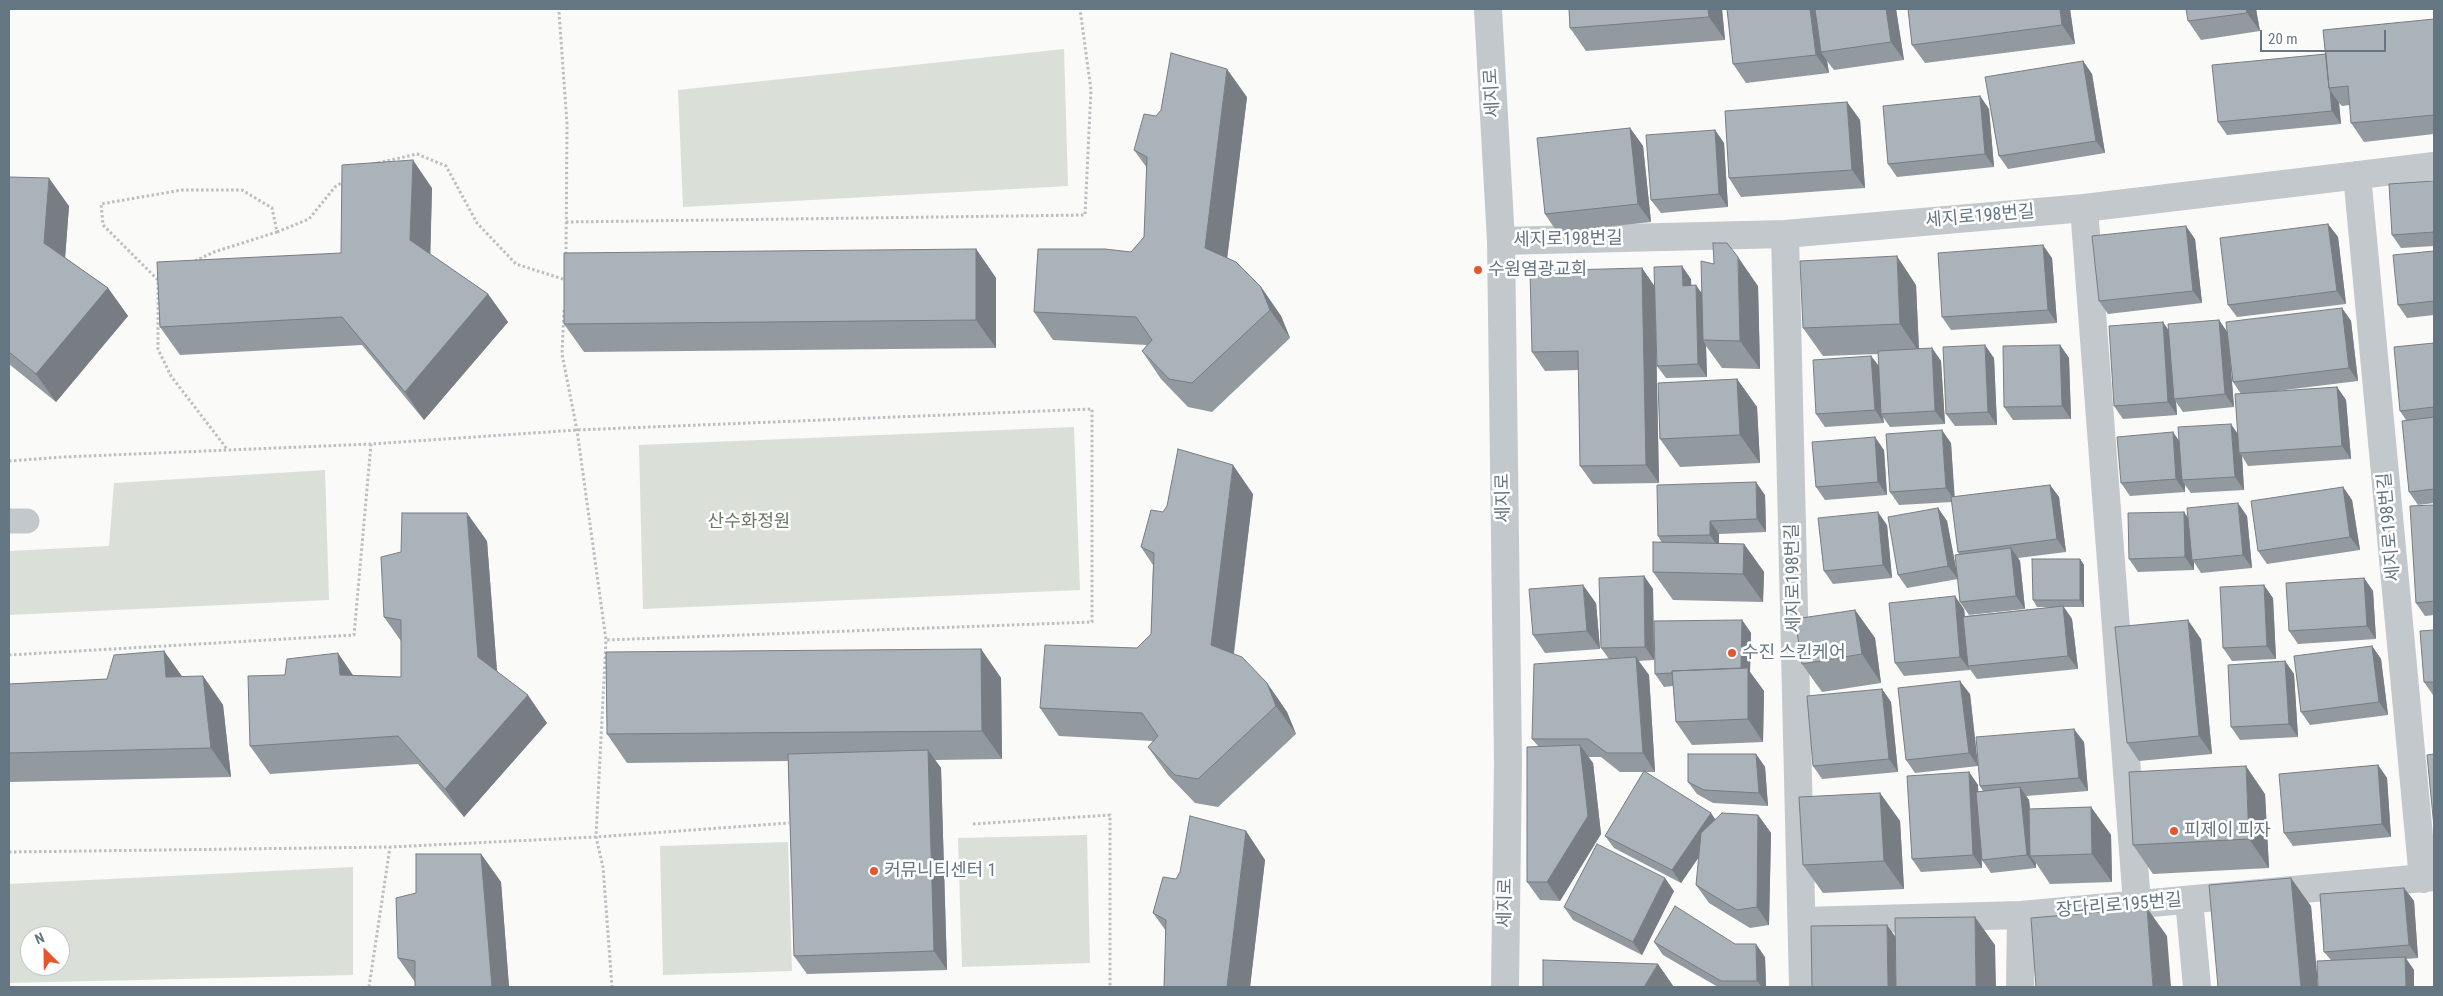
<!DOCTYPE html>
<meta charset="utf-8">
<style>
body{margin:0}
#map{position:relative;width:2443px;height:996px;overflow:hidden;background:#fafaf8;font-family:"Roboto Condensed",sans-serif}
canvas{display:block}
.frame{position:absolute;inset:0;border:10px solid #657683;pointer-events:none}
.north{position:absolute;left:20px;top:926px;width:50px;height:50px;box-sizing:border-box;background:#fff;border:1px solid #c1c8cd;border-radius:50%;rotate:337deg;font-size:14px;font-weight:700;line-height:20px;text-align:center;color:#657683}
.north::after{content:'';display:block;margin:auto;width:18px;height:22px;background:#e4572e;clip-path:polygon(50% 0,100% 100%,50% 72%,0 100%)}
.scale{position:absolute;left:2260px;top:30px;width:126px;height:22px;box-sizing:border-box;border:2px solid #657683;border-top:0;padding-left:6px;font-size:15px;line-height:18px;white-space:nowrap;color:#657683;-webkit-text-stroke:4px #fff;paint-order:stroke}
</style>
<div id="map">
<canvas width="2443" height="996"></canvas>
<div class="frame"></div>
<div class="north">N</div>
<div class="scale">20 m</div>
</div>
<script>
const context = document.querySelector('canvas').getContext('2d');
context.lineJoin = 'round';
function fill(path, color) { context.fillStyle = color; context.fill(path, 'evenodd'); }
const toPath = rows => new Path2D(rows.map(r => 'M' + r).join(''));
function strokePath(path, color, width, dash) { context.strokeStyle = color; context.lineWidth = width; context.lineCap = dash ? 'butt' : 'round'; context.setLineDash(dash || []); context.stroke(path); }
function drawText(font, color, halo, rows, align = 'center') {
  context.font = font + ' "Roboto Condensed","Noto Sans KR",sans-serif'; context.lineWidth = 5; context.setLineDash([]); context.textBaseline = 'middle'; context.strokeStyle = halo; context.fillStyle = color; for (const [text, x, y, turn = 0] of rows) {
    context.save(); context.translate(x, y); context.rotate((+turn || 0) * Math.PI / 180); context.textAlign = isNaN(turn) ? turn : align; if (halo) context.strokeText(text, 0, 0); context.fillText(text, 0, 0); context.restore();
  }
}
fill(toPath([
 [1064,49,1068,186,683,207,678,90],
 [1074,427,1080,590,643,609,639,445],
 [325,470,329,600,9,615,9,551,109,546,114,483],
 [1087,835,1090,963,962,967,958,838],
 [788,842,792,971,663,975,660,846],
 [353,867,353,975,9,983,9,884],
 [30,936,60,936,60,966,30,966]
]), '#dadfd7');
strokePath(toPath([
 [559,12,567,124,566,257],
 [373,164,417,154,446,166,477,223,516,264,566,280],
 [566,222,1085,215,1091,90,1080,9],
 [277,232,309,219,335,187,344,181],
 [195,261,214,252,277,232,272,208,242,190,182,190,101,204,103,225,158,280,158,349,171,376,227,449],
 [564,310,562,354,577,430,606,640,596,837,603,867,612,987],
 [9,461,63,457,371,444,577,430,1092,409,1092,622,606,640],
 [9,655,354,635,371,444],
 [973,824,1110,815,1110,987],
 [9,852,390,847,596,837,789,823],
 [369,987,390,847]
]), '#bbbfc2', 3, [2.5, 2.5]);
strokePath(toPath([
 [9,521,27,521]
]), '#c3c8cc', 25);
strokePath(toPath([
 [2357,175,2423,879],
 [2084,208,2137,903],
 [1785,234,1803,987],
 [1501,241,1785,234,2084,208,2434,166],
 [2189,900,2197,987],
 [1802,921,2021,915,2434,877],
 [2020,987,2021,915]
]), '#c3c8cc', 28);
strokePath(toPath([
 [1488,9,1501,241,1508,762,1505,987]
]), '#c3c8cc', 28);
fill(toPath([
 [1569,9,1722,9,1725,40,1586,51,1570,28],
 [1727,9,1896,9,1904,60,1834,70,1827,61,1829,73,1746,83,1733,64],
 [1908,9,2070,9,2075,44,1925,63,1912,45],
 [2256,9,2260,31,2201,40,2188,21],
 [2434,19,2434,134,2364,142,2351,123,2350,105,2342,106,2339,103,2341,124,2227,135,2218,122,2326,54],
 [2083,61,2092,74,2105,153,2008,169,1999,156],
 [1980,96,1989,109,1994,167,1897,177,1888,164],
 [1247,97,1227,258,1261,287,1281,316,1290,338,1212,412,1188,407,1161,379,1142,351,1147,345,1053,340,1034,312,1131,252,1144,237,1147,168,1134,150,1156,116],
 [1847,102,1860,120,1865,188,1741,197,1729,178],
 [1630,128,1643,146,1651,222,1557,232,1545,214],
 [1715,130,1724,143,1728,207,1661,213,1651,200],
 [9,177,69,206,65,258,108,288,128,316,56,402,9,364],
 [2434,181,2434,246,2401,248,2392,235],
 [432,188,430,254,488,294,508,322,424,420,362,345,180,355,160,327,341,253],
 [2328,224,2338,237,2346,304,2237,317,2228,305],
 [2195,239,2202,303,2108,314,2099,301],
 [976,249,996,278,996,348,584,352,564,324],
 [2434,251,2434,315,2407,318,2398,305],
 [2052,258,2057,323,1951,330,1942,317],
 [1642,268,1655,287,1659,483,1593,484,1580,466,1579,370,1545,371,1532,352],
 [1691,279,1691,285,1701,292,1758,286,1760,369,1722,368,1706,346,1707,377,1666,378,1657,366],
 [1916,285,1919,349,1932,348,1941,361,1945,424,1890,427,1883,417,1884,423,1825,427,1816,414,1871,356,1879,366,1878,354,1823,356,1803,328],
 [2342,308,2351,321,2358,381,2260,393,2337,387,2346,400,2351,459,2248,466,2242,456,2244,490,2191,493,2185,485,2185,492,2130,496,2121,483,2179,441,2238,433,2241,394,2233,382,2230,358,2234,407,2183,412,2176,402,2177,415,2123,419,2114,406,2168,330,2219,320,2227,332],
 [2434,343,2434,503,2418,505,2409,492,2406,420,2400,411],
 [2060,345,2069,358,2071,419,2013,420,2004,407],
 [1994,358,1997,425,1955,426,1946,414],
 [1737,379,1757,407,1760,463,1680,467,1660,439],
 [1951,443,1954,497,2050,485,2059,497,2066,552,2018,558,2020,561,2025,609,1969,615,1960,602,1959,554,1958,552,1952,502,1899,505,1890,492],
 [1884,450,1887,495,1825,500,1816,487],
 [2343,487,2352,500,2360,550,2267,564,2258,551],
 [1253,494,1234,654,1267,683,1287,712,1296,734,1218,807,1195,803,1168,775,1148,747,1153,741,1059,736,1040,708,1137,648,1151,634,1153,565,1141,547,1163,512],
 [1765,495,1766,532,1719,534,1719,543,1744,544,1764,572,1763,602,1673,600,1653,572,1662,543,1658,536],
 [2434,505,2434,615,2425,616,2416,603],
 [1938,508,1947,521,1958,579,1907,588,1898,575],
 [2247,516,2252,568,2201,573,2194,562,2194,570,2138,572,2129,559,2188,518],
 [1887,525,1892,578,1833,584,1824,571],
 [487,541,497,671,547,723,464,817,418,764,270,774,250,746,353,675,401,677,401,641,384,617],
 [2080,559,2084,565,2084,607,2064,607,2072,619,2078,669,1977,679,1969,668,1970,670,1904,676,1895,663,1964,609,1965,616,2053,607,2037,607,2033,600],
 [1644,576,1653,589,1654,660,1638,661,1649,675,1655,772,1644,772,1715,819,1758,815,1771,833,1769,925,1750,928,1709,903,1696,885,1699,857,1681,883,1614,848,1605,836,1644,772,1620,772,1601,757,1588,757,1593,763,1601,834,1560,901,1540,900,1527,882,1538,746,1532,739,1609,659,1601,648],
 [2364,578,2373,591,2376,639,2298,644,2289,631],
 [2273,598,2276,659,2232,661,2223,648],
 [1596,603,1600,649,1545,653,1533,635],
 [1855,610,1875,638,1881,683,1822,692,1802,664],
 [1742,620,1751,633,1750,672,1764,691,1763,742,1692,745,1676,722,1673,686,1664,687,1655,674],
 [2434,630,2434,695,2433,695,2424,682],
 [2201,639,2212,754,2139,761,2127,743],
 [2372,646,2381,659,2388,715,2310,725,2301,712],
 [981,649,1001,678,1002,759,935,760,941,768,947,970,807,974,794,956,788,761,627,763,607,734],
 [164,651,182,677,203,676,223,705,231,777,9,782,9,684,107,679],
 [2285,661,2294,674,2298,737,2240,740,2231,727],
 [1882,689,1891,702,1898,772,1822,779,1813,766],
 [1970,694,1978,766,1915,773,1906,760],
 [2084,742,2088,791,2026,796,2029,800,2030,809,2091,807,2111,835,2112,882,2050,884,2036,863,2036,868,1991,873,1982,860,1981,852,1982,868,1921,872,1912,859,1969,772,1978,785,1978,792,1983,791,1980,786],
 [1756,754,1765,767,1768,806,1713,803,1697,794,1688,782],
 [2378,765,2387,778,2391,837,2293,846,2284,833],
 [1880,793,1900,821,1904,889,1823,893,1803,865],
 [2265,794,2269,868,2153,874,2133,845],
 [1246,831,1265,860,1250,987,1164,987,1166,931,1153,913,1176,879],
 [481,854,501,882,509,987,415,987,415,982,398,958,416,893],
 [2404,888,2414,901,2418,958,2406,959,2414,970,2218,987,2311,906,2317,974,2331,960,2324,952],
 [1674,891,1642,955,1573,920,1564,907],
 [1654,942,1735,944,1765,957,1766,987,1718,987,1663,955]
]), '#929a9f');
fill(toPath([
 [1708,9,1722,9,1725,40,1709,17],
 [1810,9,1821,9,1821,52,1827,61,1829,73,1816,55],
 [1886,9,1896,9,1904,60,1891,42],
 [2060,9,2070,9,2075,44,2062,25],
 [2246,9,2256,9,2260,31,2247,13],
 [2083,61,2092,74,2105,153,2096,141],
 [1227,69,1247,97,1225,276,1205,248],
 [2330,90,2339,103,2341,124,2332,111],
 [1980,96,1989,109,1994,167,1985,154],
 [1847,102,1860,120,1865,188,1852,170],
 [1630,128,1643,146,1651,222,1638,204],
 [1715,130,1724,143,1728,207,1719,194],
 [413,160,432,188,430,268,410,240],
 [49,178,69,206,64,272,44,243],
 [2328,224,2338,237,2346,304,2337,291],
 [2186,226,2195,239,2202,303,2193,291],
 [2043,245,2052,258,2057,323,2048,310],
 [976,249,996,278,996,348,976,320],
 [1897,256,1916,285,1919,352,1900,324],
 [1738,257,1758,286,1760,369,1740,341],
 [1682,266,1691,279,1692,299,1683,286],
 [1642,268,1655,287,1659,483,1646,465],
 [1696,285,1705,298,1703,340,1706,346,1707,377,1698,364],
 [1261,287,1281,316,1290,338,1270,310],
 [108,288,128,316,56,402,36,374],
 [488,294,508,322,424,420,405,392],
 [2342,308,2351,321,2358,381,2349,368],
 [2219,320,2228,333,2234,407,2225,394],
 [2163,322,2172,335,2174,399,2176,402,2177,415,2168,402],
 [1985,345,1994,358,1997,425,1988,412],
 [2060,345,2069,358,2071,419,2062,406],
 [1932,348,1941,361,1945,424,1935,411],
 [1871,356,1880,368,1881,414,1883,417,1884,423,1875,410],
 [1737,379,1757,407,1760,463,1740,435],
 [2337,387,2346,400,2351,459,2342,446],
 [2231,424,2240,437,2239,453,2242,456,2244,490,2235,477],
 [1942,430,1951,443,1955,501,1946,488],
 [2173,432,2182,445,2182,480,2185,485,2185,492,2176,479],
 [1875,437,1884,450,1887,495,1878,482],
 [1233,465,1253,494,1231,673,1211,645],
 [1756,482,1765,495,1766,532,1757,519],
 [2050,485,2059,497,2066,552,2057,539],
 [2343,487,2352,500,2360,550,2350,537],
 [2238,503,2247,516,2252,568,2243,555],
 [1938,508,1947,521,1958,579,1948,566],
 [1878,512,1887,525,1892,578,1883,565],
 [2184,512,2193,525,2192,560,2194,562,2194,570,2185,557],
 [467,513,487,541,498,685,478,657],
 [1710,521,1719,534,1719,548,1710,535],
 [1744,544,1764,572,1763,602,1743,574],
 [2011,548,2020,561,2025,609,2016,596],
 [2080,559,2084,565,2084,607,2080,600],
 [1644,576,1653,589,1654,660,1645,647],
 [2364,578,2373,591,2376,639,2367,626],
 [1583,585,1596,603,1600,649,1587,631],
 [2264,585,2273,598,2276,659,2267,646],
 [1955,596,1964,609,1969,666,1968,666,1970,670,1960,657],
 [2063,606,2072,619,2078,669,2068,656],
 [1855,610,1875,638,1881,683,1862,654],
 [1742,620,1751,633,1750,672,1764,691,1763,742,1748,719,1741,670],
 [2188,620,2201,639,2212,754,2199,736],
 [2372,646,2381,659,2388,715,2379,702],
 [981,649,1001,678,1002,759,982,731],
 [164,651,184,679,166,677],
 [338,653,357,681,340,675],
 [1636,657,1649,675,1655,772,1643,753],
 [2285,661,2294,674,2298,737,2289,724],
 [203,676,223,705,231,777,211,748],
 [1960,681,1970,694,1978,766,1969,753],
 [1267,683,1287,712,1296,734,1276,706],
 [1882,689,1891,702,1898,772,1889,759],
 [528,695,547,723,464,817,445,789],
 [2074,729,2084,742,2088,791,2079,778],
 [1580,745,1593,763,1601,834,1560,901,1547,882],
 [928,750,941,768,947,970,934,951],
 [1756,754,1765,767,1768,806,1759,793],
 [2378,765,2387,778,2391,837,2382,824],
 [2246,766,2265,794,2269,868,2249,839],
 [1969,772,1978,785,1982,868,1973,855],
 [2020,787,2029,800,2035,855,2030,856,2036,863,2036,868,2027,855],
 [1880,793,1900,821,1904,889,1884,861],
 [2091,807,2111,835,2112,882,2092,854],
 [1711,813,1720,826,1681,883,1672,870],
 [1758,815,1771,833,1769,925,1757,907],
 [1246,831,1265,860,1250,987,1227,987],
 [481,854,501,882,509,987,492,987],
 [1665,878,1674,891,1642,955,1633,942],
 [2291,878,2311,906,2318,987,2301,987],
 [2404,888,2414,901,2418,958,2409,945],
 [2147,908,2167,936,2171,987,2153,987],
 [1975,917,1995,945,1996,987,1976,987],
 [1887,925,1907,953,1908,987,1888,987],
 [1756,944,1765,957,1766,987,1762,987,1757,981],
 [2405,957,2414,970,2414,987,2406,987],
 [1658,964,1674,987,1644,987]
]), '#777d82');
const building = toPath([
 [1569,9,1708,9,1709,17,1570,28,1569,9],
 [1727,9,1810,9,1816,55,1733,64,1727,9],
 [1815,9,1886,9,1891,42,1821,52,1815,9],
 [1908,9,2060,9,2062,25,1912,45,1908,9],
 [2186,9,2246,9,2247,13,2188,21,2186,9],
 [2434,19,2434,115,2351,123,2348,86,2329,88,2323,30,2434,19],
 [1171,53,1227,69,1205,248,1236,262,1261,287,1270,310,1192,383,1169,379,1142,351,1152,340,1136,317,1034,312,1038,249,1105,249,1131,252,1144,237,1147,157,1134,150,1144,114,1156,116,1161,110,1171,53],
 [2326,54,2329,88,2330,90,2332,111,2218,122,2212,65,2326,54],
 [2083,61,2096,141,1999,156,1985,77,2083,61],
 [1980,96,1985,154,1888,164,1883,106,1980,96],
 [1847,102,1852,170,1729,178,1725,111,1847,102],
 [1630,128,1638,204,1545,214,1537,138,1630,128],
 [1715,130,1719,194,1651,200,1646,135,1715,130],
 [413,160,410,240,488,294,405,392,342,317,160,327,157,262,341,253,342,165,413,160],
 [9,177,49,178,44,243,108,288,36,374,9,352,9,177],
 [2434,181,2434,232,2392,235,2389,184,2434,181],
 [2328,224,2337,291,2228,305,2220,238,2328,224],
 [2186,226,2193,291,2099,301,2092,236,2186,226],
 [1713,243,1727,243,1738,257,1740,341,1703,340,1701,261,1714,264,1713,243],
 [2043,245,2048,310,1942,317,1938,253,2043,245],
 [976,249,976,320,564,324,564,253,976,249],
 [2434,251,2434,301,2398,305,2393,255,2434,251],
 [1897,256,1900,324,1803,328,1800,261,1897,256],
 [1682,266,1683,286,1696,285,1698,364,1657,366,1654,267,1682,266],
 [1642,268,1646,465,1580,466,1578,351,1532,352,1530,271,1642,268],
 [2342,308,2349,368,2233,382,2226,322,2342,308],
 [2219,320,2225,394,2174,399,2168,324,2219,320],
 [2163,322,2168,402,2114,406,2109,326,2163,322],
 [2434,343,2434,407,2400,411,2394,347,2434,343],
 [1985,345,1988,412,1946,414,1943,347,1985,345],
 [2060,345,2062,406,2004,407,2003,346,2060,345],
 [1932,348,1935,411,1881,414,1878,351,1932,348],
 [1871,356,1875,410,1816,414,1813,360,1871,356],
 [1737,379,1740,435,1660,439,1658,383,1737,379],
 [2337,387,2342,446,2239,453,2235,394,2337,387],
 [2434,417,2434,489,2409,492,2402,421,2434,417],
 [2231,424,2235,477,2182,480,2178,427,2231,424],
 [1942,430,1946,488,1890,492,1886,434,1942,430],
 [2173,432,2176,479,2121,483,2117,437,2173,432],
 [1875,437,1878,482,1816,487,1812,442,1875,437],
 [1178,449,1233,465,1211,645,1242,657,1267,683,1276,706,1198,779,1175,775,1148,747,1158,736,1142,713,1040,708,1045,645,1137,648,1151,634,1154,553,1141,547,1151,510,1163,512,1167,506,1178,449],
 [1756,482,1757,519,1710,521,1710,535,1658,536,1657,485,1756,482],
 [2050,485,2057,539,1958,552,1951,497,2050,485],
 [2343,487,2350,537,2258,551,2251,501,2343,487],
 [2238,503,2243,555,2192,560,2187,508,2238,503],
 [2434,505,2434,601,2416,603,2410,506,2434,505],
 [1938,508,1948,566,1898,575,1888,517,1938,508],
 [1878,512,1883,565,1824,571,1818,518,1878,512],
 [2184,512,2185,557,2129,559,2128,513,2184,512],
 [402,513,467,513,478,657,528,695,445,789,398,736,250,746,248,676,285,675,287,659,338,653,340,675,401,677,401,620,384,617,381,557,401,552,402,513],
 [1653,542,1744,544,1743,574,1653,572,1653,542],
 [2011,548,2016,596,1960,602,1955,555,2011,548],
 [2032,559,2080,559,2080,600,2033,600,2032,559],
 [1644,576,1645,647,1601,648,1599,578,1644,576],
 [2364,578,2367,626,2289,631,2286,583,2364,578],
 [1583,585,1587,631,1533,635,1529,589,1583,585],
 [2264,585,2267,646,2223,648,2220,587,2264,585],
 [1955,596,1960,657,1895,663,1889,603,1955,596],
 [2063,606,2068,656,1968,666,1963,617,2063,606],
 [1855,610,1862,654,1802,664,1795,619,1855,610],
 [1742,620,1741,668,1672,671,1672,673,1655,674,1654,621,1742,620],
 [2188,620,2199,736,2127,743,2115,627,2188,620],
 [2434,630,2434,682,2424,682,2420,631,2434,630],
 [2372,646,2379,702,2301,712,2294,656,2372,646],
 [981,649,982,731,607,734,606,652,981,649],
 [164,651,166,677,203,676,211,748,9,753,9,684,107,679,114,655,164,651],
 [1636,657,1643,753,1607,753,1588,739,1532,739,1534,664,1636,657],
 [2285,661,2289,724,2231,727,2228,665,2285,661],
 [1748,668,1748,719,1676,722,1672,671,1748,668],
 [1960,681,1969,753,1906,760,1898,688,1960,681],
 [1882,689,1889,759,1813,766,1807,696,1882,689],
 [2074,729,2079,778,1980,786,1976,737,2074,729],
 [1580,745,1588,816,1547,882,1527,882,1527,747,1580,745],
 [928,750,934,951,794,956,788,754,928,750],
 [1688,754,1756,754,1759,793,1704,790,1688,782,1688,754],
 [2434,754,2434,827,2427,755,2434,754],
 [2378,765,2382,824,2284,833,2279,774,2378,765],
 [2246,766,2249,839,2133,845,2129,772,2246,766],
 [1644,771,1711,813,1672,870,1605,836,1644,771],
 [1969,772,1973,855,1912,859,1907,776,1969,772],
 [2020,787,2027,855,1982,860,1976,792,2020,787],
 [1880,793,1884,861,1803,865,1799,797,1880,793],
 [2091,807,2092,854,2030,856,2029,809,2091,807],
 [1722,813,1758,815,1757,907,1737,910,1696,885,1701,833,1722,813],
 [1190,816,1246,831,1227,987,1164,987,1166,920,1153,913,1163,877,1176,879,1180,872,1190,816],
 [1597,844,1665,878,1633,942,1564,907,1597,844],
 [416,854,481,854,492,987,415,987,415,961,398,958,396,898,416,893,416,854],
 [2291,878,2301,987,2218,987,2209,885,2291,878],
 [2404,888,2409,945,2324,952,2320,894,2404,888],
 [1675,906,1735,944,1756,944,1757,981,1721,981,1654,942,1675,906],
 [2147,908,2153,987,2036,987,2031,918,2147,908],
 [1975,917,1976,987,1896,987,1895,918,1975,917],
 [1887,925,1888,987,1812,987,1811,926,1887,925],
 [2405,957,2406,987,2318,987,2317,961,2405,957],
 [1543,960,1658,964,1644,987,1543,987,1543,960]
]);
fill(building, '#aab3b9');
strokePath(building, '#777d82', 1);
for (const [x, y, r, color] of [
 [1478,270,5,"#e4572e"],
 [1732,653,5,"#e4572e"],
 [2174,831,5,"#e4572e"],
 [874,871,5,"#e4572e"]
]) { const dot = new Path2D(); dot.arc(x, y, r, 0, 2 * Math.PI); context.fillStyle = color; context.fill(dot); strokePath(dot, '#fff', 2); }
drawText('18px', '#657683', '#fff', [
 ["세지로",1493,93,-93],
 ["세지로198번길",1980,217,-5],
 ["세지로198번길",1568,240,-1],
 ["세지로",1504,498,-91],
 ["세지로198번길",2390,527,-95],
 ["세지로198번길",1794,578,-91],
 ["세지로",1506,903,-89],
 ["장다리로195번길",2119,906,-5]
]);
drawText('18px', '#657683', '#fff', [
 ["수원염광교회",1488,270],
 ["수진 스킨케어",1742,653],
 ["피제이 피자",2184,831],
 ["커뮤니티센터 1",884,871]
], 'left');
drawText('18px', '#687a64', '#fff', [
 ["산수화정원",749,522]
]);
</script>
